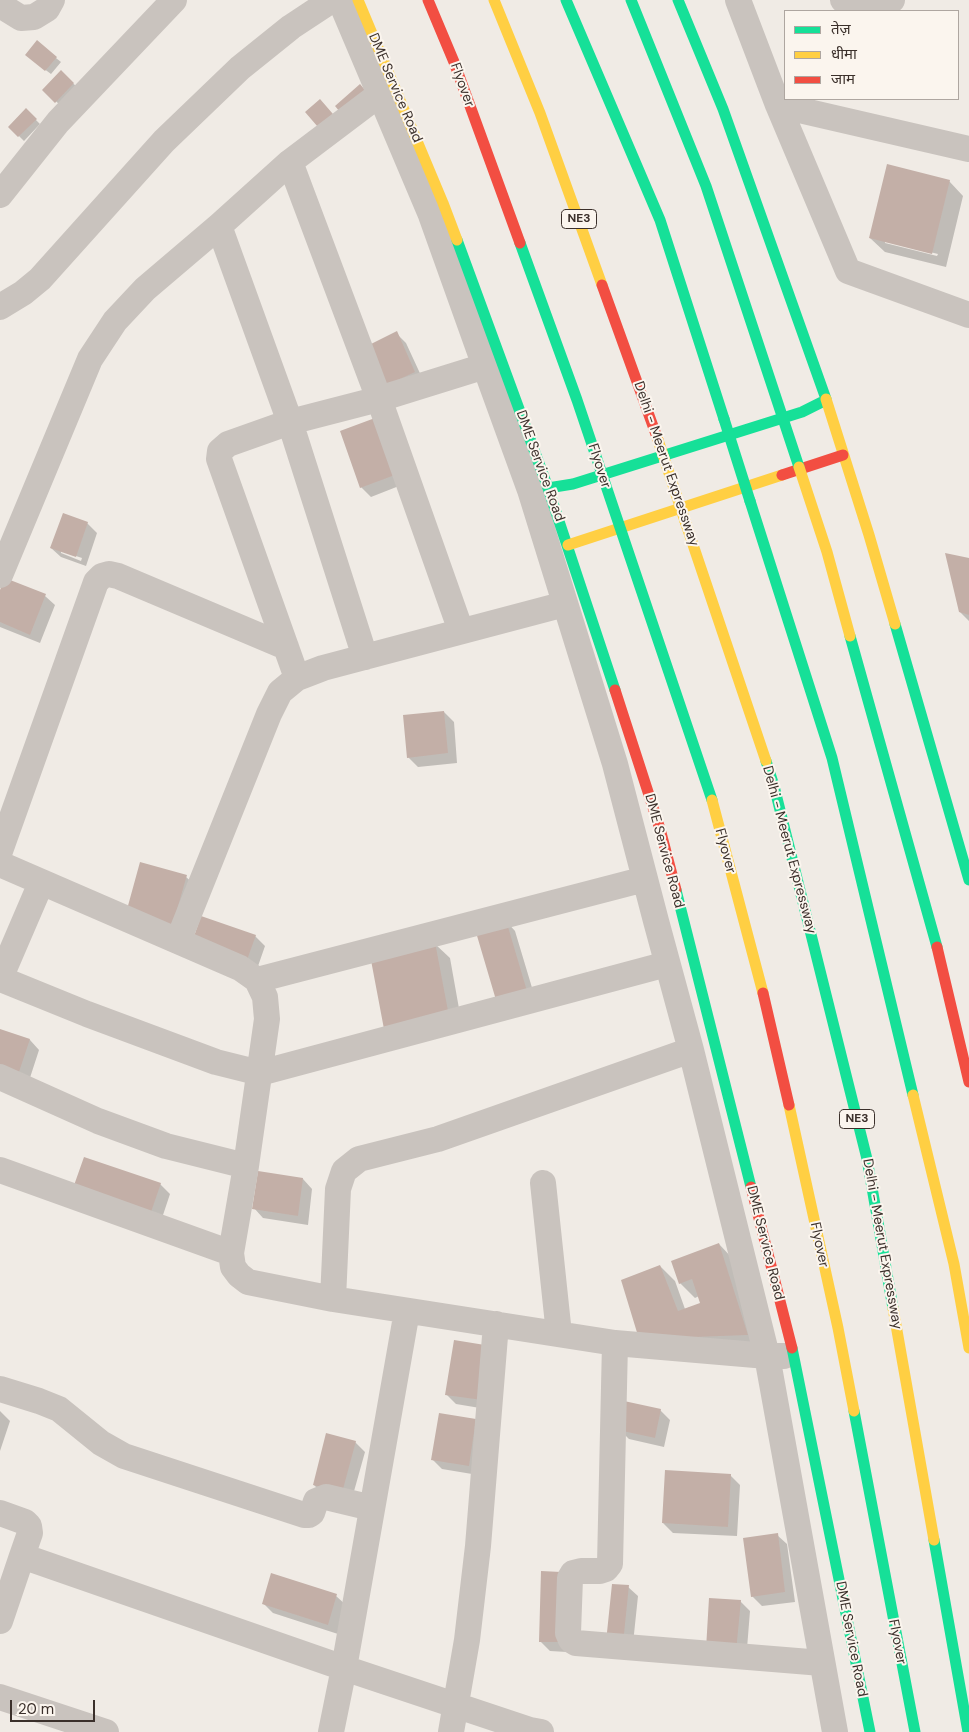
<!DOCTYPE html>
<meta charset="utf-8">
<style>
body{margin:0}
#map{position:relative;width:969px;height:1732px;overflow:hidden;background:#f0ebe5;font-family:"DM Sans","Noto Sans Devanagari",sans-serif}
canvas{display:block}
.legend{position:absolute;left:784px;top:10px;width:175px;height:90px;box-sizing:border-box;background:#fbf5ee;border:1px solid #aea6a0;margin:0;padding:6px 9px;list-style:none;font-size:15px;color:#3b302b}
.legend li{display:flex;align-items:center;gap:10px;height:25px}
.legend b{width:25px;border:1px solid #aea6a0}
.scale{position:absolute;left:10px;top:1700px;width:85px;height:22px;box-sizing:border-box;border:2px solid #3b302b;border-top:0;padding-left:6px;font-size:15px;line-height:18px;white-space:nowrap;color:#3b302b;-webkit-text-stroke:4px #fbf5ee;paint-order:stroke}
</style>
<div id="map">
<canvas width="969" height="1732"></canvas>
<ul class="legend">
<li><b style="height:6px;background:#16e098"></b>तेज़</li>
<li><b style="height:6px;background:#ffcf43"></b>धीमा</li>
<li><b style="height:6px;background:#f24e42"></b>जाम</li>
</ul>
<div class="scale">20 m</div>
</div>
<script>
const context = document.querySelector('canvas').getContext('2d');
context.lineJoin = 'round';
function fill(path, color) { context.fillStyle = color; context.fill(path, 'evenodd'); }
const toPath = rows => new Path2D(rows.map(r => 'M' + r).join(''));
function strokePath(path, color, width, dash) { context.strokeStyle = color; context.lineWidth = width; context.lineCap = dash ? 'butt' : 'round'; context.setLineDash(dash || []); context.stroke(path); }
function drawText(font, color, halo, rows, align = 'center') {
  context.font = font + ' "DM Sans",sans-serif'; context.lineWidth = 4; context.setLineDash([]); context.textBaseline = 'middle'; context.strokeStyle = halo; context.fillStyle = color; for (const [text, x, y, turn = 0] of rows) {
    context.save(); context.translate(x, y); context.rotate((+turn || 0) * Math.PI / 180); context.textAlign = isNaN(turn) ? turn : align; if (halo) context.strokeText(text, 0, 0); context.fillText(text, 0, 0); context.restore();
  }
}
fill(toPath([
 [56,58,61,62,51,74,31,59],
 [61,72,78,88,61,106,44,90],
 [26,110,40,124,24,141,10,127],
 [949,181,963,196,946,267,885,252,870,238],
 [885,241,938,254,937,256,885,243],
 [396,333,406,343,424,382,394,396],
 [341,432,404,484,371,497,361,487],
 [87,523,97,533,86,566,61,557,51,548],
 [61,551,82,558,81,561,61,553],
 [969,559,969,621,960,612],
 [0,594,45,596,55,605,40,643,0,627],
 [444,712,454,722,457,763,418,767,408,757],
 [186,877,196,886,182,936,137,923],
 [506,921,515,931,536,1001,507,1010],
 [255,936,265,946,257,969,204,951],
 [435,944,450,958,463,1031,400,1043],
 [0,1030,30,1040,39,1050,27,1087,0,1077],
 [303,1179,312,1189,308,1225,263,1218,254,1208],
 [160,1184,170,1194,159,1227,83,1201],
 [719,1244,733,1259,761,1350,655,1353,660,1266,675,1281,685,1309,702,1303,699,1296,695,1298,680,1283],
 [490,1347,492,1410,456,1404,446,1394],
 [660,1410,670,1420,664,1447,629,1439,620,1430],
 [0,1411,10,1421,0,1451],
 [476,1420,478,1475,442,1469,432,1459],
 [355,1442,365,1452,351,1502,324,1495,314,1485],
 [730,1475,740,1485,737,1536,673,1533,663,1523],
 [777,1535,787,1544,795,1602,762,1606,752,1596],
 [543,1572,567,1652,550,1651,540,1641],
 [628,1587,638,1596,632,1653,617,1651],
 [336,1596,346,1605,338,1634,273,1613,263,1603],
 [740,1601,750,1611,746,1661,717,1658]
]), '#0003');
fill(toPath([
 [37,40,57,57,45,71,25,55],
 [61,70,74,83,55,103,42,90],
 [360,84,370,96,345,118,335,106],
 [320,99,339,121,324,134,305,112],
 [26,108,37,119,18,137,8,127],
 [887,164,950,180,932,254,869,238],
 [397,331,415,372,383,387,365,347],
 [375,418,395,475,360,488,340,431],
 [63,513,88,522,76,557,50,548],
 [945,553,969,558,969,615,959,612],
 [5,578,46,594,30,635,0,622,0,590],
 [444,711,448,753,407,758,403,715],
 [140,862,187,875,172,927,126,913],
 [201,916,256,935,247,960,192,942],
 [506,920,527,991,496,1000,475,929],
 [435,942,449,1016,384,1029,370,955],
 [0,1029,30,1039,17,1078,0,1072],
 [84,1157,161,1183,149,1218,72,1191],
 [258,1171,303,1178,298,1216,252,1209],
 [719,1243,748,1335,639,1339,621,1280,660,1265,678,1311,700,1303,692,1279,679,1284,671,1261],
 [454,1340,491,1346,482,1400,445,1395],
 [624,1401,661,1409,655,1438,618,1430],
 [439,1413,476,1419,469,1466,431,1460],
 [326,1433,356,1441,342,1493,313,1485],
 [665,1470,731,1474,728,1527,662,1523],
 [778,1533,785,1592,751,1597,743,1538],
 [541,1571,561,1572,558,1642,539,1642],
 [271,1573,337,1594,328,1625,262,1604],
 [612,1584,629,1585,623,1644,606,1642],
 [709,1598,741,1600,736,1652,706,1649]
]), '#c3afa7');
strokePath(toPath([
 [340,0,431,215,485,366,530,490,615,764,656,921,691,1050,767,1356,835,1732],
 [738,0,778,105,848,271,969,315],
 [843,0,868,4,881,4,892,0],
 [0,5,21,18,34,17,47,9,52,0],
 [778,105,969,149],
 [290,162,379,399,461,631],
 [0,195,58,122,174,0],
 [219,226,290,422,365,657],
 [0,307,23,293,40,279,164,141,240,68,291,27,332,0],
 [0,575,90,359,115,321,145,289,219,226,290,162,380,94],
 [297,678,219,459,220,451,228,444,290,422,379,399,485,366],
 [0,851,96,582,102,576,109,574,118,576,286,647],
 [0,864,240,968,257,980,265,997,267,1019,246,1166,231,1253,233,1267,239,1275,248,1282,333,1299,615,1343,767,1356,784,1356],
 [178,941,269,714,280,692,297,678,323,668,565,604],
 [0,968,4,969,41,883],
 [1,979,87,1014,216,1062,260,1073,667,964],
 [257,980,645,879],
 [0,1077,98,1121,166,1146,246,1166],
 [0,1170,231,1253],
 [543,1183,559,1334],
 [333,1299,338,1189,344,1171,359,1159,438,1139,691,1050],
 [407,1311,344,1668,530,1730,541,1732],
 [615,1343,610,1564,606,1569,600,1571,581,1571,573,1573,570,1578,568,1633,571,1640,576,1643,822,1663],
 [0,1389,39,1401,59,1409,101,1443,124,1456,304,1515,309,1515,312,1513,316,1501,326,1497,372,1508],
 [0,1513,25,1522,29,1526,30,1533,22,1556],
 [0,1621,22,1556,344,1668,331,1732],
 [0,1697,106,1732],
 [451,1732,467,1640,478,1546,496,1324]
]), '#c9c3be', 26);
strokePath(toPath([
 [566,0,660,220,724,419],
 [678,0,723,109,826,399],
 [457,240,548,488,615,690],
 [548,488,573,484,802,412,826,400],
 [750,501,832,758,913,1095],
 [895,624,969,880],
 [766,761,774,786,867,1159,893,1308],
 [676,890,751,1187],
 [792,1348,870,1732],
 [934,1540,968,1732]
]), '#16e098', 11);
strokePath(toPath([
 [358,0,443,203,457,240],
 [494,0,540,113,602,285],
 [826,399,869,535,895,624],
 [685,521,766,761],
 [568,545,782,475],
 [913,1095,954,1264,969,1348],
 [893,1308,934,1540]
]), '#ffcf43', 11);
strokePath(toPath([
 [602,285,658,440],
 [782,475,843,455],
 [615,690,660,829,676,890],
 [751,1187,792,1348]
]), '#f24e42', 11);
strokePath(toPath([
 [631,0,706,186,799,467],
 [520,243,577,400,712,800],
 [724,419,750,501],
 [850,636,937,947],
 [854,1411,915,1732]
]), '#16e098', 11);
strokePath(toPath([
 [658,440,685,521],
 [799,467,827,552,850,636],
 [712,800,763,993],
 [789,1105,838,1328,854,1411]
]), '#ffcf43', 11);
strokePath(toPath([
 [428,0,454,62,520,243],
 [937,947,969,1082],
 [763,993,789,1105]
]), '#f24e42', 11);
for (const [x, y, w] of [
 [579,219,35],
 [857,1119,35]
]) { const box = new Path2D(); box.roundRect(x - w / 2, y - 9.5, w, 19, 4); context.fillStyle = '#fbf5ee'; context.fill(box); strokePath(box, '#3b302b', 1); }
drawText('bold 12px', '#3b302b', null, [
 ["NE3",579,219],
 ["NE3",857,1119]
]);
drawText('14px', '#3b302b', '#fbf5ee', [
 ["Flyover",462,85,70],
 ["DME Service Road",395,88,67],
 ["Delhi - Meerut Expressway",666,464,71],
 ["DME Service Road",540,466,70],
 ["Flyover",599,466,72],
 ["Delhi - Meerut Expressway",789,850,75],
 ["DME Service Road",664,851,75],
 ["Flyover",725,851,75],
 ["DME Service Road",765,1243,76],
 ["Delhi - Meerut Expressway",882,1244,80],
 ["Flyover",819,1245,78],
 ["DME Service Road",851,1639,79],
 ["Flyover",897,1642,79]
]);
</script>
